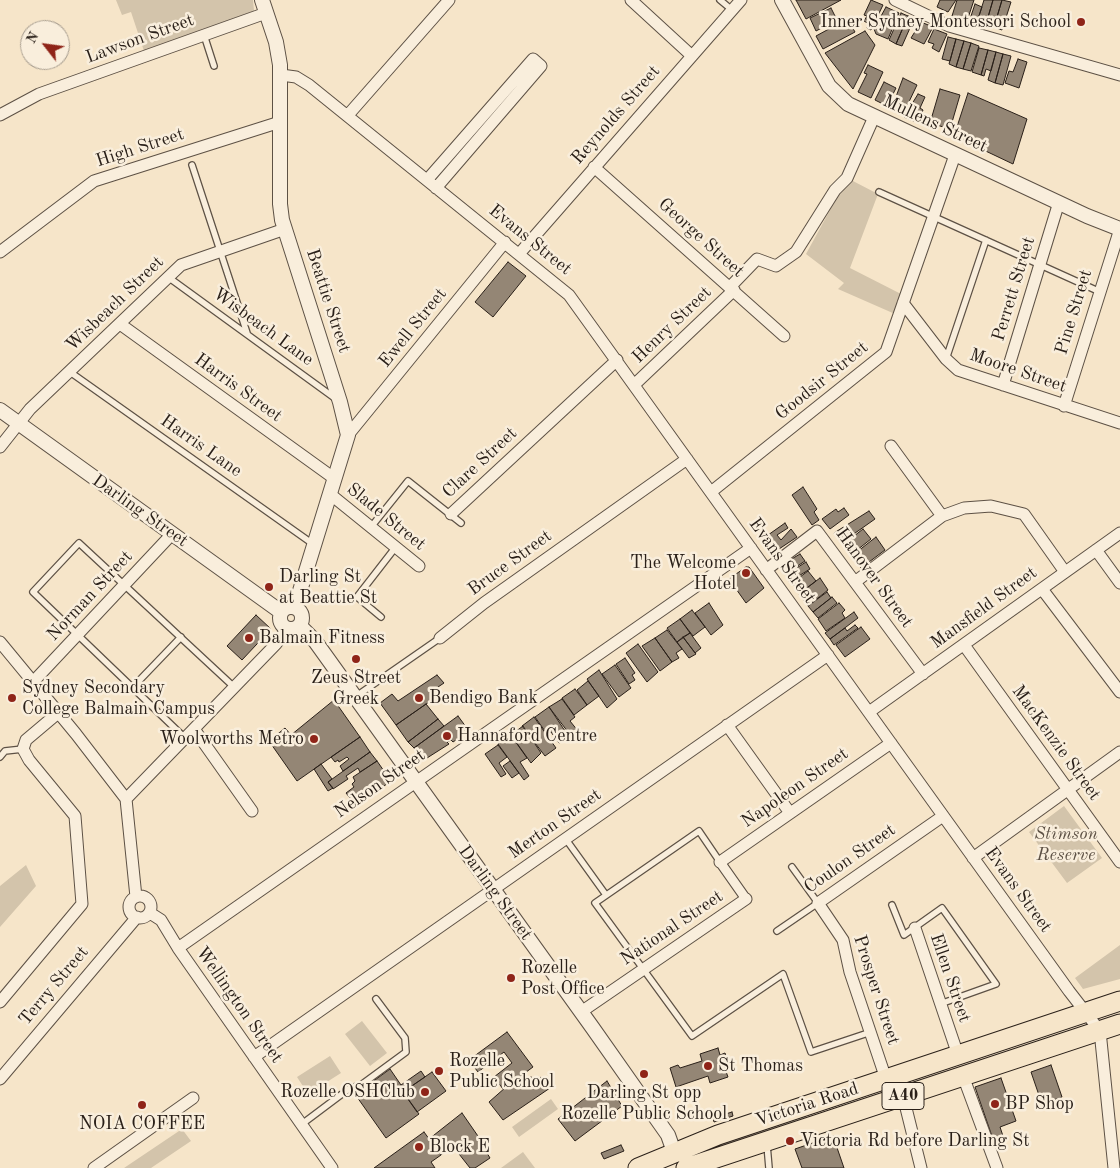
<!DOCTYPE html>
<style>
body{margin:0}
#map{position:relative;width:1120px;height:1168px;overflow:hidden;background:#f6e5c9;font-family:"Old Standard TT",serif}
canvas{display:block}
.north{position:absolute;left:20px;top:20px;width:50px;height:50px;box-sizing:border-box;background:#f9eedc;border:1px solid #a69c8e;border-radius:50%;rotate:300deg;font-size:14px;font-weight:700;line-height:20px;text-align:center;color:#2a2019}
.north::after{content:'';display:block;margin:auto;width:18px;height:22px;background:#8f2418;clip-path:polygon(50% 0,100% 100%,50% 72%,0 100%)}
</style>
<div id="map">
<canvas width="1120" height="1168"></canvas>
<div class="north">N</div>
</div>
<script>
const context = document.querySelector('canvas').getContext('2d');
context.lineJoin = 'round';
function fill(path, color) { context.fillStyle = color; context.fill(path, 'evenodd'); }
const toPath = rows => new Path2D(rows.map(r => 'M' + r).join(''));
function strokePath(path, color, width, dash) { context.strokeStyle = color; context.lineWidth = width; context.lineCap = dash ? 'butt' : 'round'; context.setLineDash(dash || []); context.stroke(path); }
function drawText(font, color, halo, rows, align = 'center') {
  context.font = font + ' "Old Standard TT",serif'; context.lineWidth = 5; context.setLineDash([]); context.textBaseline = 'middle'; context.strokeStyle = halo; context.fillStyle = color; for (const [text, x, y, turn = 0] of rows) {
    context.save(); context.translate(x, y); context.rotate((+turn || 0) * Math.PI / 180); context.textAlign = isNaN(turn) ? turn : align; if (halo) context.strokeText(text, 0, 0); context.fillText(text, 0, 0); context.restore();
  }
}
fill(toPath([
 [116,0,253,0,254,11,144,51,131,12,122,15],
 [851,180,878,194,850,268,903,295,895,314,838,289,844,283,806,254,841,190],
 [1064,806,1102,858,1067,883,1029,832],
 [26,865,36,886,0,927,0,886],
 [1120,945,1120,979,1083,989,1075,978],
 [362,1021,387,1053,370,1066,345,1034],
 [330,1056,341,1073,308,1094,297,1077],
 [551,1099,558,1109,519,1137,512,1127],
 [182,1129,191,1141,151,1168,124,1168],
 [523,1152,535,1168,501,1168]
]), '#d3c4ab');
const building = toPath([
 [796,0,841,0,806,19,796,0],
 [871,0,883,5,871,30,867,28,869,24,864,21,867,16,864,15,871,0],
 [940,0,956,0,948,12,937,7,940,0],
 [957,0,974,0,967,21,952,16,957,0],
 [984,0,993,0,986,24,977,22,984,0],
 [993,0,1002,0,994,27,986,24,993,0],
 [1002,0,1011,2,1002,30,994,27,1002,0],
 [975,4,982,7,977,22,970,19,975,4],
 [886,7,899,13,888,39,876,34,874,29,886,7],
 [831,8,837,20,816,31,810,18,831,8],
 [901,13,908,16,896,44,889,40,901,13],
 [908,16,914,19,902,46,896,44,908,16],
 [851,17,854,24,851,25,855,32,823,49,816,36,851,17],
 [921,22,933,27,924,44,911,38,921,22],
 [934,29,947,34,939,52,932,48,934,44,928,42,934,29],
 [865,31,875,45,853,89,825,53,865,31],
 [948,37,956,39,950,61,942,59,948,37],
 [956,39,964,41,956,67,949,64,956,39],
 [964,41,971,43,963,69,956,67,964,41],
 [971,43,979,46,971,71,963,69,971,43],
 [979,48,988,50,981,75,972,72,979,48],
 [988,50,996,52,991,71,986,69,984,76,981,75,988,50],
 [996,52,1003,54,995,83,988,80,996,52],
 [1003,54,1011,56,1003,85,995,83,1003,54],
 [1018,59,1027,62,1019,88,1005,83,1009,71,1013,72,1018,59],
 [868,65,883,72,871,98,858,92,867,74,864,73,868,65],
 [903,78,917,85,906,108,894,102,903,78],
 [884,82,896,88,887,106,875,100,884,82],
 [940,89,960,95,950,129,930,123,940,89],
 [968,93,1027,119,1013,164,954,136,968,93],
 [918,94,925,97,920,108,923,110,918,123,904,117,918,94],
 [508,262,526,276,493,317,475,302,508,262],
 [803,487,817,509,814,512,819,520,812,525,792,495,803,487],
 [844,508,849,515,830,529,822,519,836,509,838,512,844,508],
 [869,511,875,519,841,543,834,533,869,511],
 [785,523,788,528,777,535,781,540,791,529,797,537,773,553,769,552,761,540,785,523],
 [863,529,871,539,852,554,844,544,863,529],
 [876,537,885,550,861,568,853,555,876,537],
 [800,554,805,561,787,573,784,573,780,566,800,554],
 [806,562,810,569,789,582,787,574,806,562],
 [746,567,749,567,764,588,746,603,729,579,746,567],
 [808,571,816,581,800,593,792,583,808,571],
 [820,578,828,590,808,606,799,594,820,578],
 [827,592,831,598,813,612,808,606,827,592],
 [832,597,837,603,818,618,813,612,832,597],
 [709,603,723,625,711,635,695,613,709,603],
 [839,603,845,610,842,613,845,618,826,631,818,619,839,603],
 [692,610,705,627,693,636,680,619,692,610],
 [854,612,858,618,830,639,825,633,854,612],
 [256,615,271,629,242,660,227,646,256,615],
 [680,619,690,633,677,642,667,628,680,619],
 [855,625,858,628,834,645,830,639,845,628,847,631,855,625],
 [861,627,870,639,845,657,836,645,861,627],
 [667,630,682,649,676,653,679,658,672,662,655,638,667,630],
 [690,633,701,648,695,653,683,637,690,633],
 [683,637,696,654,689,658,677,642,683,637],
 [655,638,672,662,660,671,642,646,655,638],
 [638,644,658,672,647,682,626,653,638,644],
 [625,658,635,673,632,675,635,680,629,684,616,664,625,658],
 [615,665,631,688,619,697,602,674,615,665],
 [599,670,617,699,607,708,587,679,599,670],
 [437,675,444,683,438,687,442,693,396,725,380,703,392,694,398,701,437,675],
 [588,681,599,696,587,705,577,690,588,681],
 [575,689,587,705,574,715,562,698,575,689],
 [562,699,575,717,570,721,578,731,571,736,549,707,562,699],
 [334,700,360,737,297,781,269,741,285,728,291,735,334,700],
 [426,704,438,719,408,742,396,725,426,704],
 [549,707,565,731,560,734,564,740,559,743,551,732,547,734,535,717,549,707],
 [458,716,469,731,453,742,451,740,447,742,449,744,427,758,424,754,420,756,414,748,458,716],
 [534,717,556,748,545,756,522,726,534,717],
 [438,719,444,726,414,748,408,742,438,719],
 [523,726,541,753,531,763,511,735,523,726],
 [510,734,527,758,520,762,529,776,524,780,498,744,510,734],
 [360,737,370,752,343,771,340,766,349,759,347,757,339,762,338,760,335,762,331,757,360,737],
 [498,745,507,757,499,763,506,774,501,777,485,754,498,745],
 [370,752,377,761,360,772,358,768,346,776,348,779,333,789,328,782,370,752],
 [377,761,391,781,363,801,358,793,350,798,346,793,354,787,352,784,355,781,353,777,377,761],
 [510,761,519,773,512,778,503,766,510,761],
 [321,764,332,779,328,782,333,788,328,791,314,769,321,764],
 [507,1032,533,1067,503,1089,494,1077,512,1063,504,1052,478,1072,469,1060,507,1032],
 [718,1048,720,1055,725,1053,730,1067,725,1069,728,1077,710,1083,708,1076,676,1087,670,1068,678,1065,680,1068,702,1061,700,1054,718,1048],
 [1051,1065,1062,1097,1042,1104,1031,1072,1051,1065],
 [390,1069,401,1085,421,1071,425,1077,403,1092,419,1114,386,1138,357,1097,366,1091,364,1088,390,1069],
 [432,1072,446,1091,417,1112,403,1092,432,1072],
 [531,1077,535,1082,541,1077,550,1088,503,1120,489,1102,514,1080,519,1086,531,1077],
 [1001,1078,1016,1121,1000,1127,1004,1139,994,1142,975,1087,1001,1078],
 [607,1081,622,1106,575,1141,558,1119,607,1081],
 [732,1112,733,1116,714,1122,713,1118,732,1112],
 [462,1113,489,1152,487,1153,490,1158,475,1168,470,1168,452,1145,441,1155,429,1139,462,1113],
 [424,1132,441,1155,431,1162,435,1168,374,1168,424,1132],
 [833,1136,844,1168,802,1168,795,1149,833,1136],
 [621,1145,624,1151,604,1159,601,1153,621,1145]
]);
fill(building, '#948675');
strokePath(building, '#2a2019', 1);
const service = toPath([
 [720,0,732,10],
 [204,35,214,66],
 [192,165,247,333],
 [879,192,1098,291],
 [168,277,336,399],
 [946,359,986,240],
 [70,372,313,544],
 [371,527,408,481,461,523],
 [381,617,357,597,395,548],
 [133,687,181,637],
 [355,697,440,638],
 [185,738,33,592,79,543,234,687],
 [0,757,5,751,23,749],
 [565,838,606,895],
 [720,862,699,831,595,903,692,1036,783,974,811,1052,871,1032],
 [892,905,904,935,942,908,996,984,940,1004],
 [777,931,818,903,792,867],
 [302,1124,350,1088,361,1085,406,1052,405,1038,376,999],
 [767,1145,769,1168]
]);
const pedestrian = toPath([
 [720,862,746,899]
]);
const minor = toPath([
 [631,0,692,56],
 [895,0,949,26,1120,75],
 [281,75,296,77,309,85,569,295,1069,991,1100,1031,1114,1168],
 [0,115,39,94,266,13],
 [348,115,449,0],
 [594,167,784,336],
 [427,180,533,59,541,66,436,188],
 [0,252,94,181,280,122],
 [519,254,741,0],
 [730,287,757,259,776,266,796,252,835,190,847,178,874,117],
 [903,303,946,359,958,370,1120,423],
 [120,324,335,479],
 [634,385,734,290],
 [1003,385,1059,202],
 [1064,406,1120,229],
 [348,435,505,242],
 [891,446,942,516],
 [0,447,30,409,181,265,285,229],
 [711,492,886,352,955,155],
 [330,494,419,566],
 [451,514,617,360],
 [1096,550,1120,583],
 [766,570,817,531,923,674],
 [855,582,942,516,964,508,991,506,1024,514,1065,572],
 [1042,589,1120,692],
 [440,638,484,603,687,459],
 [0,642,76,734,126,799,136,897],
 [964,645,1120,862],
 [33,682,172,534],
 [869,712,1120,533],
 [727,725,790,813],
 [194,729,252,811],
 [126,799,276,644,287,629],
 [973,858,1120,752],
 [720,862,891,743],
 '129 907a11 11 0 1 1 22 0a11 11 0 1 1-22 0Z',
 [150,913,161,920,178,948,332,1168],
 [915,928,958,1055],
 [178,948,751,548],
 [0,1002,82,904,75,816,29,760,23,749,26,740,58,713],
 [581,1012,746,899],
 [254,1057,828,655],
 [963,1076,997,1168],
 [0,1079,137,917],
 [886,1079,850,972,843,940,818,903,943,816],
 [903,1096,921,1168],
 [94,1168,193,1098]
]);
const tertiary = toPath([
 [262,0,276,42,280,65,280,204,282,220,340,402,348,435,295,607],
 [782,0,829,86,848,104,1087,216,1120,229],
 [0,410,281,612],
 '280 618a11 11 0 1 1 22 0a11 11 0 1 1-22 0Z',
 [300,626,315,641,592,1027,668,1135,674,1152]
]);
const trunk = toPath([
 [638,1168,718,1135,1120,1001],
 [686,1168,1120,1024]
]);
strokePath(service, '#5d5145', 8);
strokePath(pedestrian, '#5d5145', 11);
strokePath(minor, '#5d5145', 13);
strokePath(tertiary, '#5d5145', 16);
strokePath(trunk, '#2a2019', 21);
strokePath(service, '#f9eedc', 5.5);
strokePath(pedestrian, '#f9eedc', 9);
strokePath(minor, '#f9eedc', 11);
strokePath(tertiary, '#f9eedc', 14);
strokePath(trunk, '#f6e5c9', 19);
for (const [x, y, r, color] of [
 [1081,22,5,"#8f2418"],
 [746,573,5,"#8f2418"],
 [269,587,5,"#8f2418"],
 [249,638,5,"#8f2418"],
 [356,659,5,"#8f2418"],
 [12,698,5,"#8f2418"],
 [419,698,5,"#8f2418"],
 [447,736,5,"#8f2418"],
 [314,739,5,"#8f2418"],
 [511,978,5,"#8f2418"],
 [708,1066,5,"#8f2418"],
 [439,1071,5,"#8f2418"],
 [644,1074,5,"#8f2418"],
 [425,1092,5,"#8f2418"],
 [995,1104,5,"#8f2418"],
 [142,1105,5,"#8f2418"],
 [790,1141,5,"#8f2418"],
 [419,1147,5,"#8f2418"]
]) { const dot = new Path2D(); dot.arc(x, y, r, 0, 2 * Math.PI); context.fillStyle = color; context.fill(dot); strokePath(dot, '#f9eedc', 2); }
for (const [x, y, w] of [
 [903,1096,42]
]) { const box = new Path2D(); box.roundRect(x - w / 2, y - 13.5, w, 27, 4); context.fillStyle = '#f9eedc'; context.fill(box); strokePath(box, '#2a2019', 1); }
drawText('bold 16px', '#2a2019', null, [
 ["A40",903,1096]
]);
drawText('18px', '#2a2019', '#f9eedc', [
 ["Inner Sydney Montessori School",1071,22,"right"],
 ["The Welcome",736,563,"right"],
 ["Hotel",736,584,"right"],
 ["Darling St",279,577],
 ["at Beattie St",279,598],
 ["Balmain Fitness",259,638],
 ["Zeus Street",356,678,"center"],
 ["Greek",356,699,"center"],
 ["Sydney Secondary",22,688],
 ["College Balmain Campus",22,709],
 ["Bendigo Bank",429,698],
 ["Hannaford Centre",457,736],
 ["Woolworths Metro",304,739,"right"],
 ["Rozelle",521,968],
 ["Post Office",521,989],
 ["Rozelle",449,1061],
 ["Public School",449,1082],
 ["St Thomas",718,1066],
 ["Rozelle OSHClub",415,1092,"right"],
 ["Darling St opp",644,1093,"center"],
 ["Rozelle Public School",644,1114,"center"],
 ["BP Shop",1005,1104],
 ["NOIA COFFEE",142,1124,"center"],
 ["Victoria Rd before Darling St",800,1141],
 ["Block E",429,1147]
], 'left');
drawText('18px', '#2a2019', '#f9eedc', [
 ["Lawson Street",140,39,-20],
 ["Reynolds Street",616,115,-49],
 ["Mullens Street",935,124,25],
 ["High Street",140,148,-18],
 ["George Street",701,238,42],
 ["Evans Street",530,240,39],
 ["Perrett Street",1014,289,-73],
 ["Beattie Street",328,301,72],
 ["Wisbeach Street",115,304,-44],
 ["Pine Street",1074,312,-73],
 ["Henry Street",672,325,-44],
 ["Wisbeach Lane",263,327,36],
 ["Ewell Street",413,328,-51],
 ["Moore Street",1018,371,19],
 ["Goodsir Street",822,381,-39],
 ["Harris Street",238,388,36],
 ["Harris Lane",201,446,35],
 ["Clare Street",480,463,-43],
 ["Darling Street",140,511,35],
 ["Slade Street",386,517,39],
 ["Evans Street",782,561,54],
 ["Bruce Street",510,563,-36],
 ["Hanover Street",874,578,54],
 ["Norman Street",90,596,-47],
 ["Mansfield Street",984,608,-36],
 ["MacKenzie Street",1056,743,54],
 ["Nelson Street",380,784,-35],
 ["Napoleon Street",795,788,-35],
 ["Merton Street",555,824,-35],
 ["Coulon Street",850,859,-35],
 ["Evans Street",1018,890,54],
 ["Darling Street",495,893,54],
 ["National Street",672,928,-34],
 ["Ellen Street",950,978,71],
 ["Terry Street",54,986,-50],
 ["Prosper Street",876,990,72],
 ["Wellington Street",239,1005,55],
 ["Victoria Road",807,1105,-18]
]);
drawText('italic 18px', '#5d5145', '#f9eedc', [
 ["Stimson",1066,834],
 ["Reserve",1066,855]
]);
</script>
